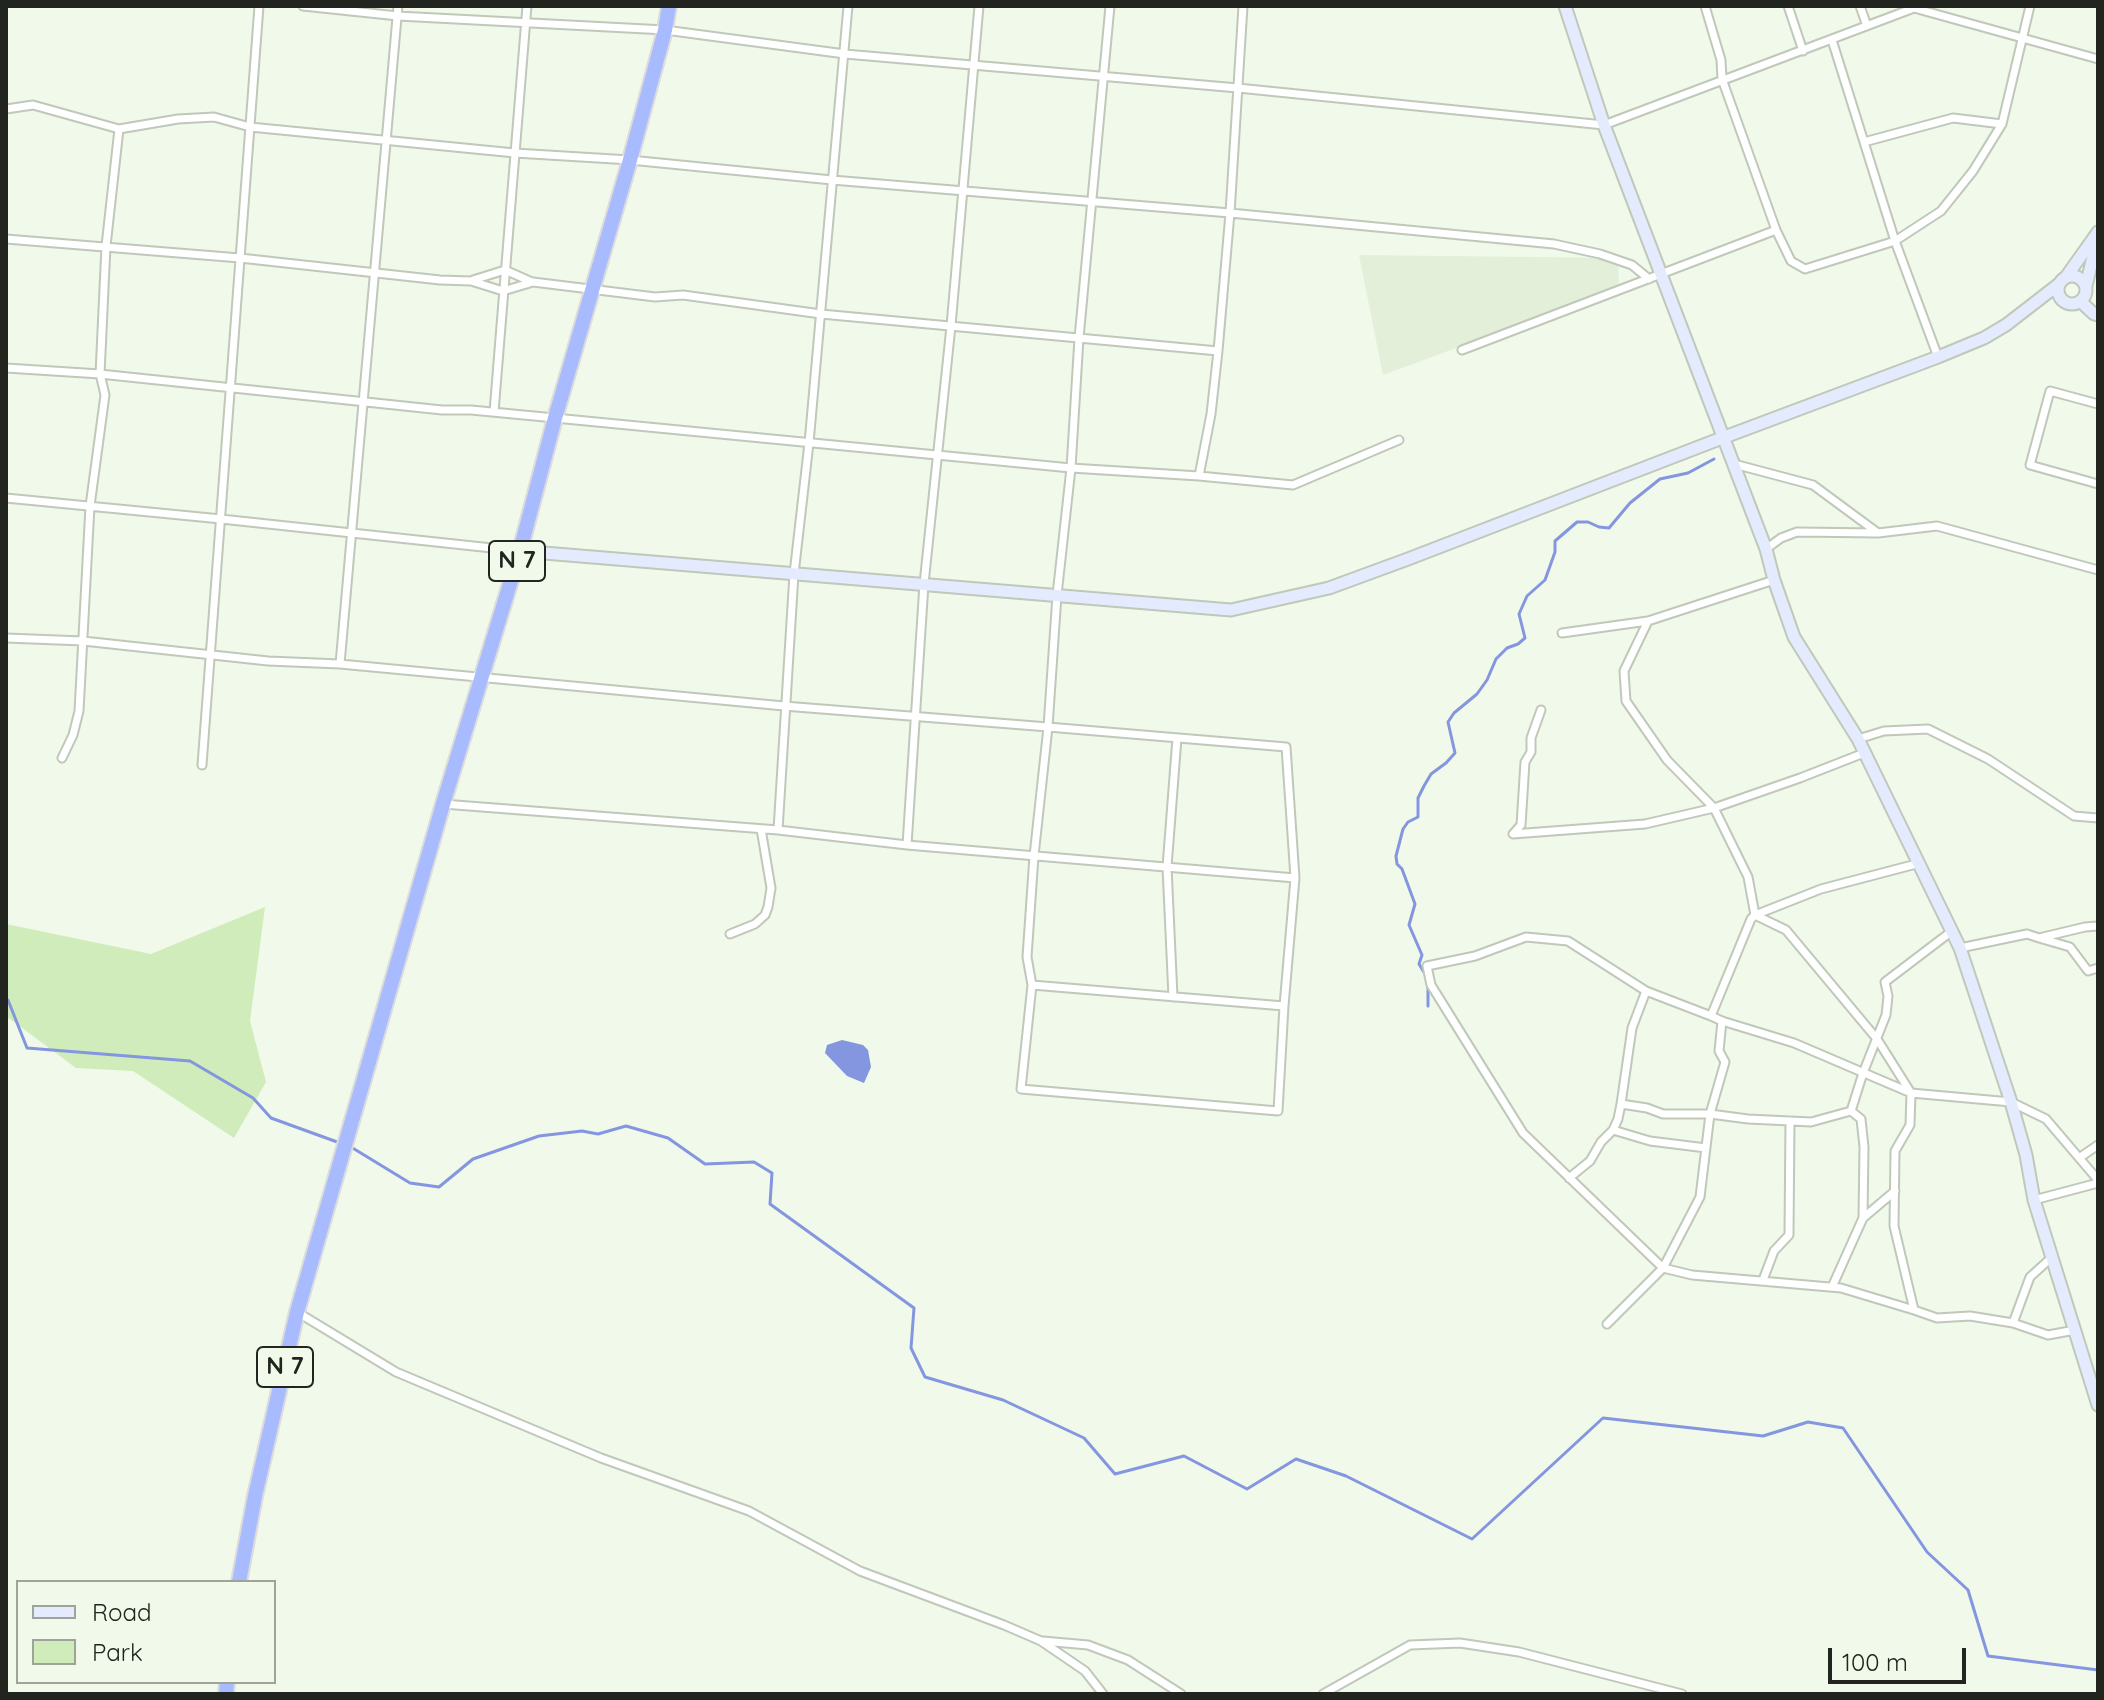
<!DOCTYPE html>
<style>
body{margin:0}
#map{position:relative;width:2104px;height:1700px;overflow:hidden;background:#f0f9ea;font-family:Quicksand,sans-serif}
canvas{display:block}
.frame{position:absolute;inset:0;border:8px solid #22251f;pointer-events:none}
.legend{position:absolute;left:16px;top:1580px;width:260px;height:104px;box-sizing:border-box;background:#f0f9ea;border:2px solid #9ea499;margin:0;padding:10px 14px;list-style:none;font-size:24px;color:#22251f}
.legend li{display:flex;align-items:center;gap:16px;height:40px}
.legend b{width:40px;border:2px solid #9ea499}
.scale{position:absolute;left:1828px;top:1648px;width:138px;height:36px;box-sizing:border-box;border:4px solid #22251f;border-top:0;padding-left:10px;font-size:24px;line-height:28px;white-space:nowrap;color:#22251f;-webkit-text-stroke:6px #f0f9ea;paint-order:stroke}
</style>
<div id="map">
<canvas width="2104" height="1700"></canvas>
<div class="frame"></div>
<ul class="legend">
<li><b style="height:10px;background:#e5ebff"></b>Road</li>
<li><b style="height:22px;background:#d0ecba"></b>Park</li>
</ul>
<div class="scale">100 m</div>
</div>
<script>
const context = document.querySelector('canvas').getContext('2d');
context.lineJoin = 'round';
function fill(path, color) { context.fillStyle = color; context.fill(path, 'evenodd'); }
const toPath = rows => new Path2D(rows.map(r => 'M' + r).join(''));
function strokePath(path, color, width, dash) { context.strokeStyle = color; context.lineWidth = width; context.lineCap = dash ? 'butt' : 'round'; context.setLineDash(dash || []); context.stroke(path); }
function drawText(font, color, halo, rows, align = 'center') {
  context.font = font + ' Quicksand,sans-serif'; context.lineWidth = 6; context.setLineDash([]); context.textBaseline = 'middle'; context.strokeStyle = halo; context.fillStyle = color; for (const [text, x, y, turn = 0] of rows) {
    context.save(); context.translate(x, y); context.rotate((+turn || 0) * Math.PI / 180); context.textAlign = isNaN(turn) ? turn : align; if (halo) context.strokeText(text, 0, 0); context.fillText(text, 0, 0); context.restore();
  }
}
fill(toPath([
 [1359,255,1618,258,1619,288,1383,375]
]), '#e3efd9');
fill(toPath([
 [265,907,250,1021,266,1082,234,1138,133,1071,76,1068,6,1016,6,924,151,954]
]), '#d0ecba');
fill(toPath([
 [842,1040,863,1045,868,1050,871,1067,864,1083,847,1076,825,1053,827,1045]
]), '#8396df');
strokePath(toPath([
 [6,1000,8,1000,27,1048,190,1061,253,1098,271,1118,340,1143],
 [1428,1006,1428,979,1419,964,1422,955,1409,925,1415,904,1402,869,1397,864,1396,856,1403,829,1408,822,1418,817,1418,798,1424,786,1431,774,1446,763,1455,753,1448,722,1454,713,1477,694,1487,680,1496,659,1507,648,1518,644,1525,638,1519,614,1527,596,1545,580,1555,552,1555,541,1577,522,1588,522,1599,527,1609,528,1630,503,1660,479,1688,473,1714,459],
 [351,1147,410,1183,439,1187,473,1159,539,1136,582,1131,598,1134,626,1126,668,1138,705,1164,754,1162,772,1173,770,1204,914,1308,911,1348,925,1377,1003,1400,1084,1438,1115,1474,1184,1456,1247,1489,1296,1459,1346,1476,1472,1539,1603,1418,1763,1436,1808,1422,1843,1428,1927,1552,1968,1590,1988,1656,2098,1670]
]), '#8396df', 3);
const street = toPath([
 [303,6,398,16,665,30,845,54,1238,88,1604,125,1914,8,2098,59],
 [1705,6,1721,60,1722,79,1776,230,1791,261,1805,269,1895,241,1941,211,1973,171,2002,124,2030,6],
 [1788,6,1803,51],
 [1860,6,1867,26],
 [1832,40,1895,241,1938,357],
 [6,109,33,105,119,129,178,119,214,117,250,127,515,153,630,160,832,180,1230,213,1554,244,1600,254,1632,265,1649,279],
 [1864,142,1953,118,2002,124],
 [6,239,240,258,440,280,471,281,503,291,533,282,655,297,683,295,821,314,1218,351],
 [473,280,505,270,532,282],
 [1462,350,1776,230],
 [6,368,100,374,442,410,471,410,555,418,1071,468,1199,476,1293,485,1399,440],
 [2098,404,2050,391,2030,465,2098,484],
 [494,412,527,6],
 [1734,464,1813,485,1878,533],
 [1199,476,1211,414,1218,351,1230,213,1243,6],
 [6,498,221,519,520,551],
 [1766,549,1781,538,1797,532,1878,533,1937,526,2098,570],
 [1648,621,1624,671,1626,701,1667,760,1714,808,1800,778,1864,753],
 [1562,633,1648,621,1774,580],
 [6,638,83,641,268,661,340,664,784,706,1048,727,1286,747,1295,878,1284,1006,1278,1111,1021,1089,1032,985,1027,957,1034,856,1048,727,1057,595,1071,468,1079,338,1110,6],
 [340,664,398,6],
 [1541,710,1531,738,1531,752,1525,762,1521,825,1513,834,1645,824,1714,808,1748,877,1755,915,1751,919,1711,1016,1722,1021,1794,1043,1911,1093,2011,1102,2046,1119,2098,1180],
 [1858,739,1884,731,1928,729,1988,759,2074,816,2098,818],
 [62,758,73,735,79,711,90,506,105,395,100,374,106,246,119,129],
 [202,765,259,6],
 [443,804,778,830,907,845,1295,878],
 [778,830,794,574,809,443,848,6],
 [907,845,924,584,951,326,979,6],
 [2098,926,2085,927,2039,938,2070,947,2088,971,2098,968],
 [730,934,755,924,765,915,768,907,771,888,761,829],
 [1960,948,2027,934,2039,938],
 [1032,985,1284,1006],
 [1646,991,1632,1028,1621,1104,1647,1108,1663,1114,1710,1114,1748,1119,1811,1122,1851,1111,1863,1073,1886,1015,1888,996,1885,982,1952,931],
 [1173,997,1167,867,1177,738],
 [1711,1016,1646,991,1568,941,1526,937,1475,956,1427,966,1431,985,1523,1133,1663,1268,1700,1197,1710,1114,1725,1062,1719,1051,1722,1021],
 [1621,1104,1618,1119,1613,1130,1650,1141,1706,1148],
 [2079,1158,2098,1145],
 [1569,1178,1590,1161,1601,1142,1613,1130],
 [2034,1200,2098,1183],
 [1863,1218,1895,1191],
 [1763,1280,1774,1251,1789,1235,1790,1121],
 [1832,1287,1863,1218,1864,1147,1861,1119,1851,1111],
 [1914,1310,1937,1318,1970,1316,2013,1323,2048,1335,2075,1330],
 [297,1312,396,1372,601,1458,749,1511,860,1571,1004,1625,1041,1641,1085,1671,1103,1694],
 [2013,1323,2030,1277,2051,1258],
 [1607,1324,1663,1268,1692,1275,1841,1288,1914,1310,1894,1226,1895,1151,1910,1125,1911,1093,1877,1039,1786,930,1755,915,1821,889,1920,863],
 [1043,1641,1088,1645,1128,1660,1181,1694],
 [1323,1694,1410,1645,1460,1643,1519,1652,1682,1694]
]);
const secondary = toPath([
 [1565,6,1604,125,1766,549,1774,580,1794,637,1858,739,1960,948,2011,1102,2026,1155,2034,1200,2098,1405],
 '2058 290a14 14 0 1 1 28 0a14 14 0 1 1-28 0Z',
 [2066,277,2098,232],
 [2086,286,2098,236],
 [2080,301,2094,314,2098,315],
 [520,551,1231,610,1329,588,1408,559,1722,438,1938,357,1984,338,2006,325,2059,284]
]);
const highway = toPath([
 [239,1582,255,1496,297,1312,443,804,520,551,555,418,630,160,665,30,669,6],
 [226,1694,227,1682]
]);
strokePath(street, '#bfc8b9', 11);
strokePath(secondary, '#bfc8b9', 15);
strokePath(highway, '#dcdcdb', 18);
strokePath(street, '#fff', 7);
strokePath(secondary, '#e5ebff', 11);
strokePath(highway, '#a8bbff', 14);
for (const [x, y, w] of [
 [517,561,56],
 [285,1367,56]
]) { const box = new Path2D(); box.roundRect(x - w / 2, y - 20, w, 40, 6); context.fillStyle = '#f0f9ea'; context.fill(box); strokePath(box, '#22251f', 2); }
drawText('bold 24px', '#22251f', null, [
 ["N 7",517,561],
 ["N 7",285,1367]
]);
</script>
